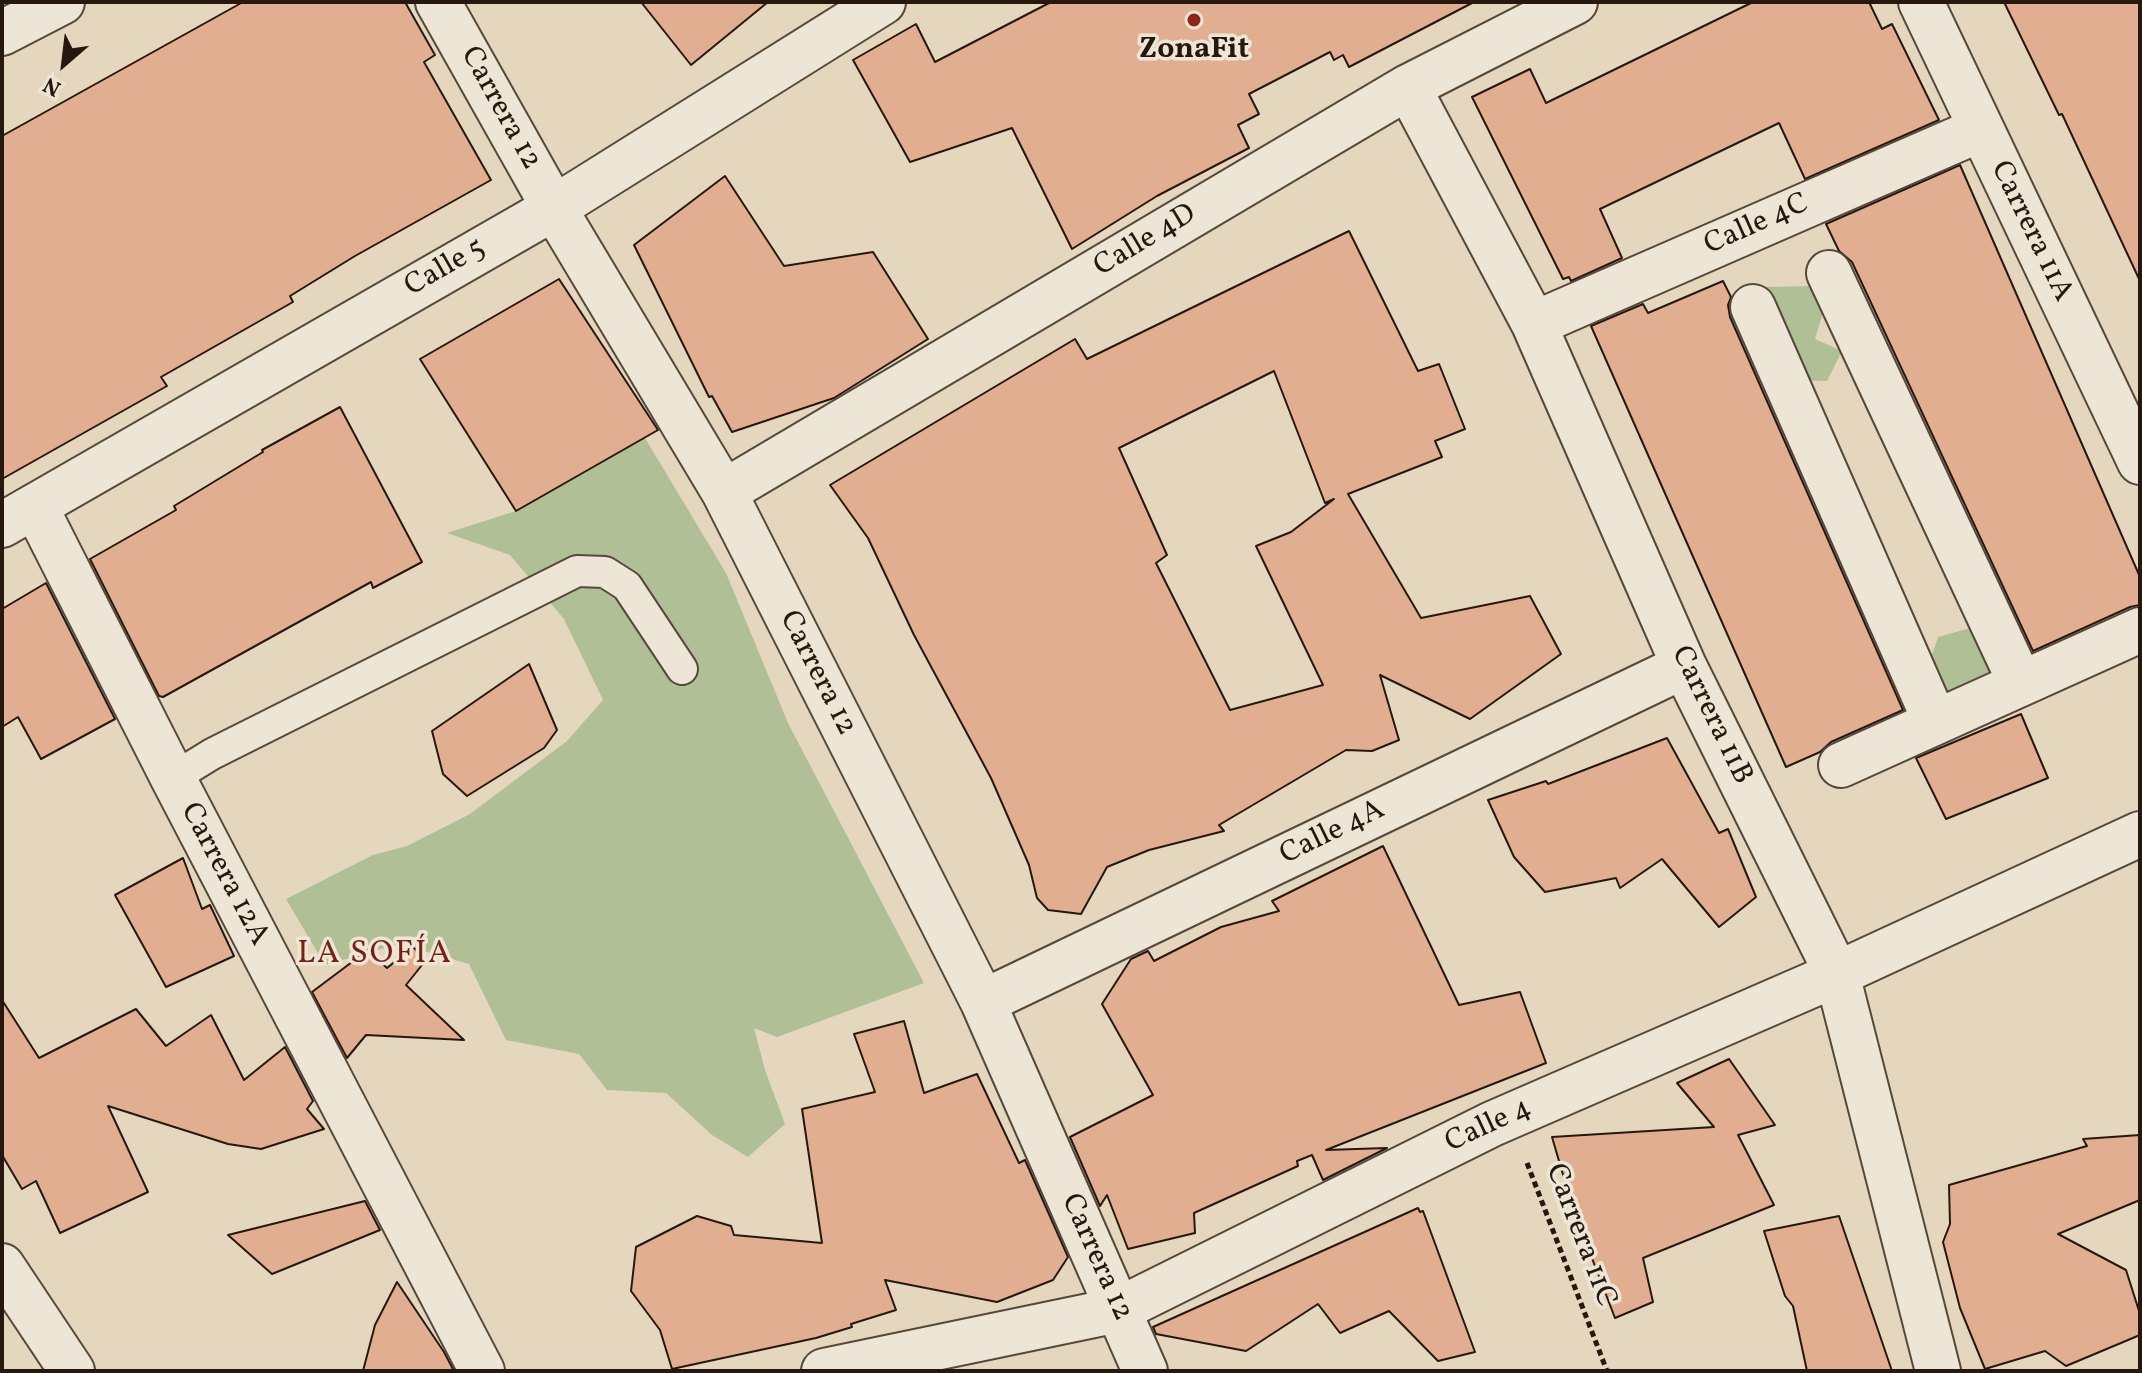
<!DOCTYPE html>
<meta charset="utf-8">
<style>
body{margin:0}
#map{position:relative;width:2142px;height:1373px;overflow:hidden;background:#e4d7be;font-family:Vollkorn,serif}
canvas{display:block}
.frame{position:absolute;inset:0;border:4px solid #27180f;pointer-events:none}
.north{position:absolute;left:24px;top:24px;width:80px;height:80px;-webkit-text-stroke:6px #ede5d5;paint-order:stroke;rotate:208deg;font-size:22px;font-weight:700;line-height:32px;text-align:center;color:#27180f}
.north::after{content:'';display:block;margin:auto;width:28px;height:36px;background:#27180f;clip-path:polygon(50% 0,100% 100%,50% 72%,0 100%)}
</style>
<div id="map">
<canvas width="2142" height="1373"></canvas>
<div class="frame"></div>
<div class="north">N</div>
</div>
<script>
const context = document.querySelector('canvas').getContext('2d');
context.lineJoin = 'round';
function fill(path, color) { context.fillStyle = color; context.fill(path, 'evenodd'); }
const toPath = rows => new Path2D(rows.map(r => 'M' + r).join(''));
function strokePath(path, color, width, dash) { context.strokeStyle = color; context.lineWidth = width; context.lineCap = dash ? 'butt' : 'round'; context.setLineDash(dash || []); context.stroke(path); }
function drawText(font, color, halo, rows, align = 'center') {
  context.font = font + ' Vollkorn,serif'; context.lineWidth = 7; context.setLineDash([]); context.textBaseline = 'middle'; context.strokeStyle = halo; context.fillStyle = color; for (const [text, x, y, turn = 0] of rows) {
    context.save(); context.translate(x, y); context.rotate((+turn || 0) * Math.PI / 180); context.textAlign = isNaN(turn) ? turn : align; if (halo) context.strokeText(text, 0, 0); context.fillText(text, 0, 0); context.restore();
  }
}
fill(toPath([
 [1811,286,1825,306,1815,339,1842,351,1827,381,1786,380,1766,287],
 [645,438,726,573,788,723,924,983,777,1037,754,1028,765,1070,785,1124,748,1157,712,1135,666,1093,607,1090,579,1054,506,1040,469,964,399,944,325,965,286,899,373,855,407,846,470,814,567,741,603,700,564,619,510,555,447,533,516,511],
 [1974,627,1995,675,1944,697,1923,681,1938,637]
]), '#b0bf95');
const building = toPath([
 [243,2,405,2,435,55,424,62,491,180,355,256,290,296,293,302,161,377,167,386,2,479,2,136,243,2],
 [641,2,768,2,691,65,641,2],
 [1051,2,1474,2,1349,67,1343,55,1334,60,1330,52,1249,94,1259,114,1238,125,1249,148,1157,196,1072,249,1012,128,910,162,853,60,916,24,935,62,1051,2],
 [1753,2,1869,2,1882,29,1892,24,1939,120,1805,179,1779,123,1600,209,1622,258,1571,281,1569,277,1563,279,1472,97,1530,69,1546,103,1753,2],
 [2004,2,2140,2,2140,281,2062,114,2059,115,2004,2],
 [1960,165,2140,577,2140,605,2130,607,2033,651,1852,262,1839,251,1826,224,1960,165],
 [725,176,784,266,873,252,928,339,834,398,732,432,712,396,709,397,634,245,725,176],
 [1349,231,1418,371,1439,364,1465,429,1435,441,1442,457,1348,494,1421,618,1530,596,1561,654,1470,719,1380,675,1399,740,1372,751,1346,750,1219,825,1224,831,1149,850,1107,867,1081,914,1048,910,1037,898,1029,865,991,778,914,635,868,538,830,485,1075,339,1087,359,1349,231],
 [1274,371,1325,503,1334,499,1291,532,1256,546,1323,685,1230,710,1156,563,1167,555,1119,448,1274,371],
 [559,279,658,430,516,511,420,359,559,279],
 [1723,281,1731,297,1728,305,1730,317,1903,710,1831,742,1820,752,1786,767,1591,326,1643,304,1648,313,1723,281],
 [340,407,422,562,373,588,371,582,163,697,159,696,90,559,176,510,174,506,263,452,262,450,340,407],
 [46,583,115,719,41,759,18,717,2,727,2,609,46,583],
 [529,664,557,730,544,748,467,796,443,774,432,731,529,664],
 [2021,714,2048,778,1946,819,1916,758,2021,714],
 [1667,738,1719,833,1728,829,1756,897,1719,927,1662,859,1620,888,1616,878,1545,892,1514,857,1488,800,1546,781,1548,784,1667,738],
 [1383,846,1459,1005,1520,992,1546,1063,1326,1150,1387,1148,1323,1180,1312,1155,1297,1161,1298,1166,1194,1213,1195,1233,1128,1249,1107,1195,1100,1206,1070,1137,1153,1095,1102,1004,1131,959,1148,951,1154,961,1221,927,1279,911,1272,901,1383,846],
 [183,858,202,909,210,905,234,956,166,987,115,895,183,858],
 [413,947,426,960,406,985,464,1040,366,1035,347,1058,312,992,368,950,387,968,413,947],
 [2,1000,39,1058,136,1009,166,1046,211,1015,244,1080,285,1047,313,1101,307,1109,324,1129,261,1149,228,1144,108,1106,148,1192,60,1233,36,1181,22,1189,2,1155,2,1000],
 [904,1021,924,1093,977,1074,1019,1163,1025,1160,1068,1257,1053,1280,997,1302,885,1280,896,1310,851,1324,852,1327,816,1338,672,1369,660,1330,631,1291,636,1247,697,1216,731,1226,734,1235,822,1243,802,1109,875,1092,854,1034,904,1021],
 [1729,1059,1775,1125,1738,1135,1774,1205,1643,1258,1653,1302,1615,1318,1573,1209,1552,1137,1714,1127,1677,1083,1729,1059],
 [2140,1135,2140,1200,2058,1234,2126,1270,2140,1314,2140,1335,2066,1366,2045,1351,1985,1369,1960,1308,1943,1242,1950,1224,1949,1185,2087,1146,2083,1139,2140,1135],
 [365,1201,380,1230,272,1274,228,1235,365,1201],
 [1418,1208,1420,1212,1423,1211,1475,1352,1438,1361,1389,1311,1340,1333,1318,1304,1246,1351,1156,1334,1153,1327,1418,1208],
 [1839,1216,1892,1371,1807,1371,1793,1306,1785,1296,1764,1231,1839,1216],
 [397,1282,444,1352,454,1371,363,1371,375,1325,397,1282]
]);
fill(building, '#e2ae92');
strokePath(building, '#27180f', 2);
const service = toPath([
 [173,778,212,754,577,571,605,572,627,586,682,669]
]);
const minor = toPath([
 [438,2,554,208,724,492,983,1002,1145,1371],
 [1921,2,2140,462],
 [2,33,62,2],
 [1408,87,1534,324,1684,666,1837,974,1938,1371],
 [1829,273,2020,682],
 [1753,307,1935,721],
 [1534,324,1981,129],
 [724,492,1408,87,1575,2],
 [35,506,173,778,482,1371],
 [2,525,554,208,883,2],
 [1841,765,2140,630],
 [983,1002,1684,666],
 [2,1266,72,1371],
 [824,1371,1118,1310,1492,1124,1837,974,2140,834]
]);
strokePath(service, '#56483b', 34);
strokePath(minor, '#56483b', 48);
strokePath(toPath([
 [1527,1163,1607,1371]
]), '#27180f', 5, [6, 4]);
strokePath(service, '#ede5d5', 30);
strokePath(minor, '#ede5d5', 44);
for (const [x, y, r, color] of [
 [1194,20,8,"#8f2418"]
]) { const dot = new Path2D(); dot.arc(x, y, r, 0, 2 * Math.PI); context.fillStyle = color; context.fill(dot); strokePath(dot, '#ede5d5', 3); }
drawText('bold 30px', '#27180f', '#ede5d5', [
 ["ZonaFit",1194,51]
]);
drawText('30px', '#27180f', '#ede5d5', [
 ["Carrera 12",499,109,61],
 ["Calle 4C",1757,226,-24],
 ["Carrera 11A",2030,232,64],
 ["Calle 4D",1146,242,-31],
 ["Calle 5",446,269,-30],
 ["Carrera 12",816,674,63],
 ["Carrera 11B",1710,716,64],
 ["Calle 4A",1333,834,-26],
 ["Carrera 12A",223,875,62],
 ["Calle 4",1489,1127,-25],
 ["Carrera 11C",1579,1236,69],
 ["Carrera 12",1095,1258,66]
]);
context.letterSpacing = '2px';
drawText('32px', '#7a1f14', '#ede5d5', [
 ["LA SOFÍA",375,956]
]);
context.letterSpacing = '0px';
</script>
